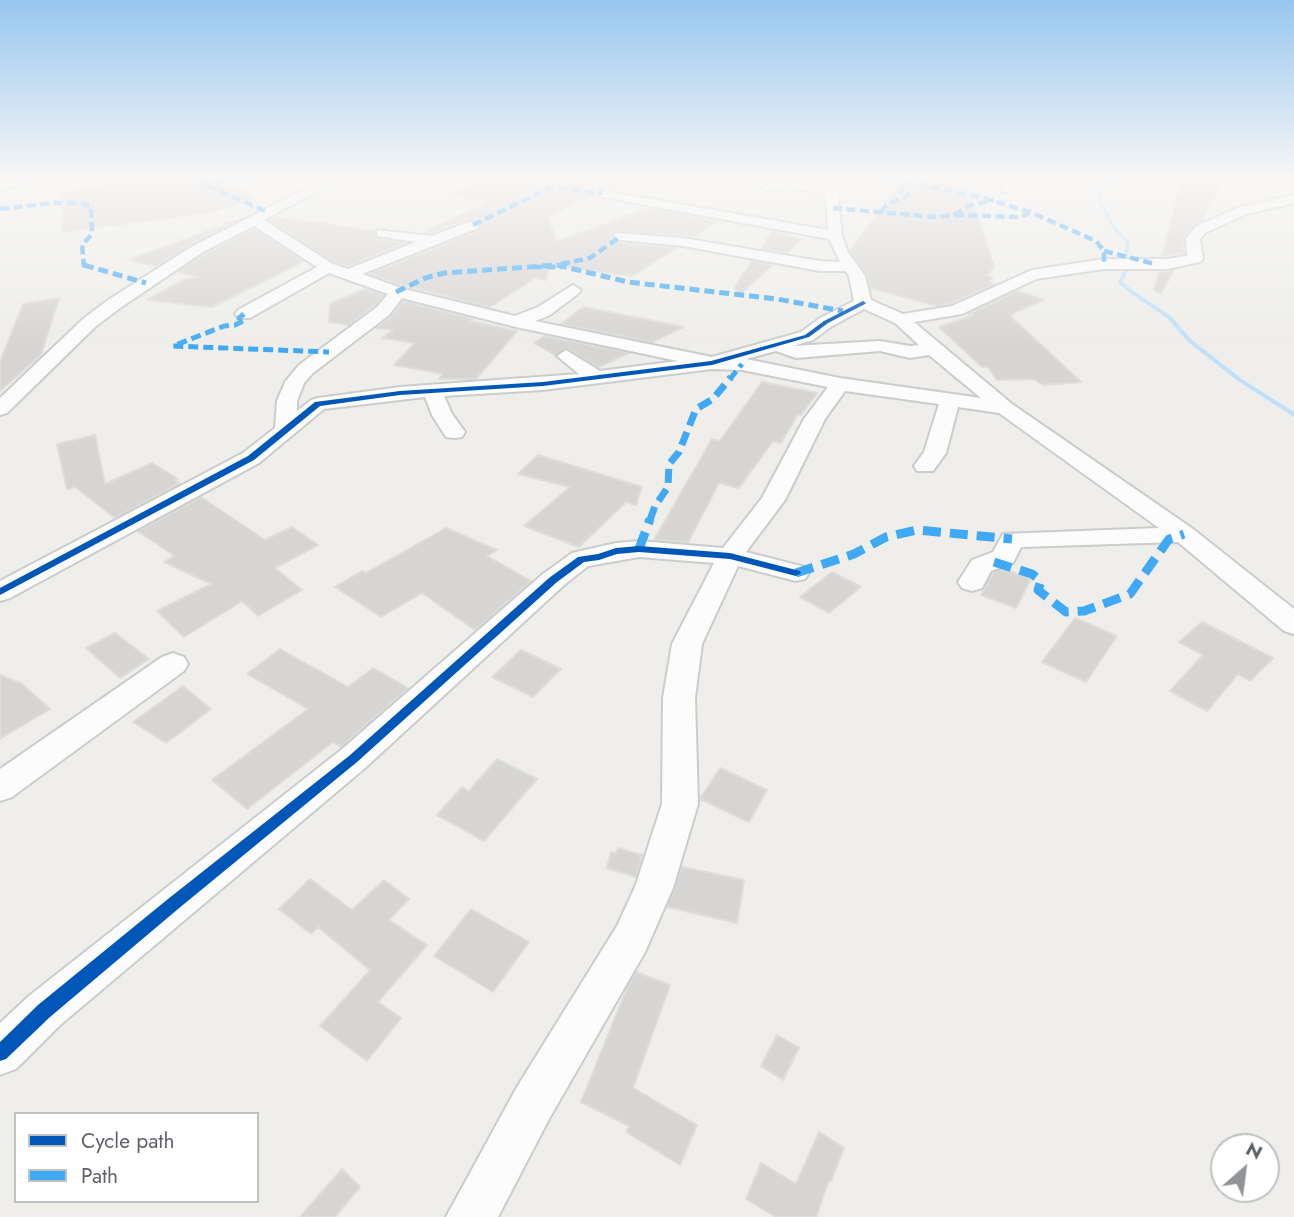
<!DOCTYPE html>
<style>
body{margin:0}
#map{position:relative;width:1294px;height:1217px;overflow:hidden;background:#efeeea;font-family:Jost,sans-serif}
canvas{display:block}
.legend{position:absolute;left:14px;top:1112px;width:245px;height:91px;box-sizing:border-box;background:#fff;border:2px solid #bfc1c3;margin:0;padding:9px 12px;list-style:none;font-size:21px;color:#5f6368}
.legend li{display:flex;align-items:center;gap:14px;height:35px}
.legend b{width:35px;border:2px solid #bfc1c3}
.north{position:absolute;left:1210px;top:1133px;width:70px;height:70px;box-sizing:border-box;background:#fff;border:2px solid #bfc1c3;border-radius:50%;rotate:28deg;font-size:19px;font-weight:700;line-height:28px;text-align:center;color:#5f6368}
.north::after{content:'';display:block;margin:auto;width:24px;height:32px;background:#919496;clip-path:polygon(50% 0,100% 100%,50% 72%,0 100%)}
</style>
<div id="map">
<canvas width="1294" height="1217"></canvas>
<ul class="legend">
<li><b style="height:9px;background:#0057b8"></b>Cycle path</li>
<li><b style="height:9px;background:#3fa9f5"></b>Path</li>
</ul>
<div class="north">N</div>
</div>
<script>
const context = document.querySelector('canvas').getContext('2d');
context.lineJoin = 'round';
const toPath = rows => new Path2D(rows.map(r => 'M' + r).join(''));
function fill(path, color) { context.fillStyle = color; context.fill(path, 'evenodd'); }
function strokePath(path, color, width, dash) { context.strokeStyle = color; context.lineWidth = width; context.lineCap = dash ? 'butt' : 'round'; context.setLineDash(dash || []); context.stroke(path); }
fill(toPath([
 [1109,178,1113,178,1102,188,1101,200,1116,227,1130,242,1128,256,1126,257,1124,256,1126,242,1112,228,1097,200,1098,188,1109,178],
 [1126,266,1130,267,1123,282,1135,292,1171,316,1192,340,1242,379,1294,412,1294,417,1238,381,1188,342,1167,318,1131,294,1118,283,1118,282,1126,266]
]), '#bfe0f9');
const building = toPath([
 [134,178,215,178,258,197,216,211,63,232,62,193,134,178],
 [490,178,627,178,606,188,597,188,596,193,547,217,557,241,650,208,718,221,693,237,616,230,611,237,621,243,676,248,632,276,549,265,546,280,535,278,490,307,405,286,369,274,479,230,480,220,468,219,432,233,423,232,490,202,451,195,490,178],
 [917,178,967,180,994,267,987,276,993,277,989,282,995,284,951,303,937,306,871,288,867,274,850,251,898,186,907,187,917,178],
 [1191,179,1221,184,1201,222,1193,225,1184,237,1183,254,1162,256,1181,183,1186,183,1191,179],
 [276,217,374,231,377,239,406,243,348,266,334,262,269,220,276,217],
 [241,219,192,244,156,266,128,260,241,219],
 [254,229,304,261,212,307,147,300,185,279,199,277,178,272,204,254,254,229],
 [772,232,802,239,786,253,761,248,772,232],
 [752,261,773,265,740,294,734,288,752,261],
 [1174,270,1161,293,1154,290,1159,272,1174,270],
 [365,289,384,295,375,305,349,325,329,322,330,304,365,289],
 [1017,291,1044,300,1009,315,1081,382,1043,385,1034,379,997,380,988,367,982,367,939,327,973,315,968,314,1017,291],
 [59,298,41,355,0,391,0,362,23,304,59,298],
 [403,301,473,319,470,321,517,331,476,379,439,379,443,374,394,365,415,343,382,338,393,330,376,328,391,317,403,301],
 [583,307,593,309,684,327,652,342,561,324,583,307],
 [544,336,629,353,599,367,567,348,555,355,534,343,544,336],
 [762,382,817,393,801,415,798,414,781,443,773,441,739,488,719,483,688,542,654,540,712,439,720,441,762,382],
 [95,435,105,484,152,463,178,479,175,480,180,483,115,518,75,487,67,489,57,444,95,435],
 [538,455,642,487,636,505,626,502,579,547,524,526,570,487,518,474,538,455],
 [201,497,265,540,292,527,318,545,275,568,302,590,258,616,242,601,184,637,157,611,211,584,164,562,175,556,138,531,201,497],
 [446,528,497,550,487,556,531,581,475,630,422,593,381,617,335,587,362,571,366,573,446,528],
 [1003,569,1031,579,1016,608,981,595,993,573,1003,569],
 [832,572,861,587,829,613,800,597,832,572],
 [1075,618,1117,636,1086,682,1042,662,1075,618],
 [1202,622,1273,658,1250,681,1238,674,1207,711,1170,691,1203,655,1179,642,1202,622],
 [115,633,149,659,120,678,86,648,115,633],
 [280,649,348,687,373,668,408,688,341,747,333,742,247,809,212,780,308,709,247,674,280,649],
 [521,650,561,669,533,697,492,677,521,650],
 [0,675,21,683,50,709,0,739,0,675],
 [183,686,211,709,166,743,133,722,183,686],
 [497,759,537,779,484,841,437,815,462,787,469,791,497,759],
 [720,768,767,790,749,822,700,799,720,768],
 [618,848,642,855,636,877,607,868,611,852,616,853,618,848],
 [682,867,744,880,737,923,667,907,682,867],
 [310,879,352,910,384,880,409,899,389,920,427,945,378,1002,401,1018,367,1061,320,1026,370,970,318,927,311,934,279,909,310,879],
 [471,909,529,942,493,992,434,956,471,909],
 [636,972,670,985,633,1088,697,1125,680,1165,626,1132,629,1126,581,1102,627,988,636,972],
 [777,1035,799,1048,783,1080,761,1066,777,1035],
 [819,1132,844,1148,831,1181,829,1180,816,1217,776,1217,746,1199,761,1163,796,1184,819,1132],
 [342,1169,360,1187,335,1217,300,1217,342,1169]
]);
fill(building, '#d6d5d3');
strokePath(building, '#deddd9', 2);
const minor = toPath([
 [21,178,47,178,41,182,0,189,0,181,21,178],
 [327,178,342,178,264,220,333,264,348,269,416,242,377,236,377,230,432,236,468,222,478,222,478,228,362,274,404,289,515,316,538,307,573,285,581,290,579,293,550,315,535,321,712,357,801,332,820,318,854,301,849,276,846,271,820,271,683,246,621,240,614,236,616,233,683,238,820,261,840,262,829,239,603,197,599,196,599,190,828,230,826,194,786,187,768,191,762,187,786,179,827,186,829,178,841,178,838,196,842,236,848,252,865,276,871,300,903,314,952,306,1032,270,1104,259,1167,259,1187,256,1186,239,1195,227,1237,208,1294,195,1294,203,1246,214,1205,233,1200,239,1203,259,1200,262,1167,269,1104,269,1036,279,962,314,914,322,1012,404,1193,529,1294,609,1294,634,1284,631,1178,542,1021,547,1013,563,991,571,982,588,972,591,962,588,958,582,972,560,993,552,1003,534,1159,528,999,413,958,407,946,453,933,471,917,471,914,466,924,452,939,404,845,391,825,419,785,500,746,552,805,567,809,573,805,579,796,581,738,566,702,644,695,698,698,804,673,888,645,952,549,1119,498,1217,446,1217,517,1087,617,926,635,887,662,804,663,698,672,644,714,563,639,557,588,566,563,586,365,768,59,1026,16,1069,0,1075,0,1023,29,996,341,750,543,574,572,553,616,543,639,541,723,548,762,498,804,419,828,387,742,370,712,369,543,390,444,396,452,414,465,432,462,437,454,438,446,437,432,415,425,397,324,409,259,463,10,598,0,601,0,581,243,453,275,428,277,401,285,382,299,365,377,307,388,294,329,273,250,318,238,318,235,314,238,310,317,267,254,226,203,252,120,308,95,327,7,413,0,415,0,398,83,319,108,300,193,246,327,178],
 [402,298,516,327,678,361,600,371,566,350,557,356,579,374,400,387,318,398,311,400,297,411,297,401,304,383,313,373,389,315,402,298],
 [864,309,895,323,919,345,910,346,880,341,793,346,813,340,832,326,864,309],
 [776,351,796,358,880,351,910,358,929,355,981,398,840,378,746,359,776,351],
 [1000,178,1014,179,1016,182,1010,192,1002,192,1000,189,1004,182,1000,178],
 [173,653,184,657,188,664,184,671,12,797,0,801,0,769,162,657,173,653]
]);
strokePath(minor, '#cbcccc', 4);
fill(minor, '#fdfcfc');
strokePath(toPath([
 [197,178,199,182,268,212],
 [891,178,980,197,1030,212,1096,241,1104,251,1104,264],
 [203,184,253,178],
 [833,208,936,217,954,215,968,206,994,200],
 [0,209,54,203,80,203,91,206,92,234,82,245,84,267],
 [881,212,886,205,909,195,901,192,905,185,909,184],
 [955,215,1021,217,1030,212],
 [473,225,551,187,603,193],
 [1104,251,1155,264],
 [561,264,590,258,621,236],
 [533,267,564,267]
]), '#3fa9f5', 4.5, [9, 4.5]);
strokePath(toPath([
 [84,265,146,283],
 [396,292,425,278,444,273,557,265,628,282,777,299,843,311],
 [244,314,239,318,245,320,235,325,224,326,173,346,329,352],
 [730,379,742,364]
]), '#3fa9f5', 5, [10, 5]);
strokePath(toPath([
 [650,520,655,506,668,487,669,464,679,452,696,409,713,399,731,377]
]), '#3fa9f5', 7, [14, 7]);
strokePath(toPath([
 [639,549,650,519],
 [994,562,1032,574,1041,581,1038,590,1066,612,1084,611,1130,594,1169,539,1184,534],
 [796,573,854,554,886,537,917,530,1012,539]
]), '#3fa9f5', 9, [18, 9]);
fill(toPath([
 [863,301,866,303,865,304,828,323,809,337,712,365,543,386,400,395,320,406,254,460,0,595,0,588,248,456,315,402,400,391,543,382,711,361,805,335,824,321,863,301],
 [639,546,730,553,800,571,801,573,796,576,730,559,639,552,617,554,599,560,584,562,557,582,357,762,178,909,50,1017,6,1059,0,1061,0,1042,38,1005,168,899,349,756,549,578,578,557,598,554,616,548,639,546]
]), '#0057b8');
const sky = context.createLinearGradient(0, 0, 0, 348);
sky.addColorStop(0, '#97c6ef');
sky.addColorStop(0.51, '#f8f7f6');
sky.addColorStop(1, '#f8f7f600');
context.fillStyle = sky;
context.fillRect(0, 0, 1294, 348);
</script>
